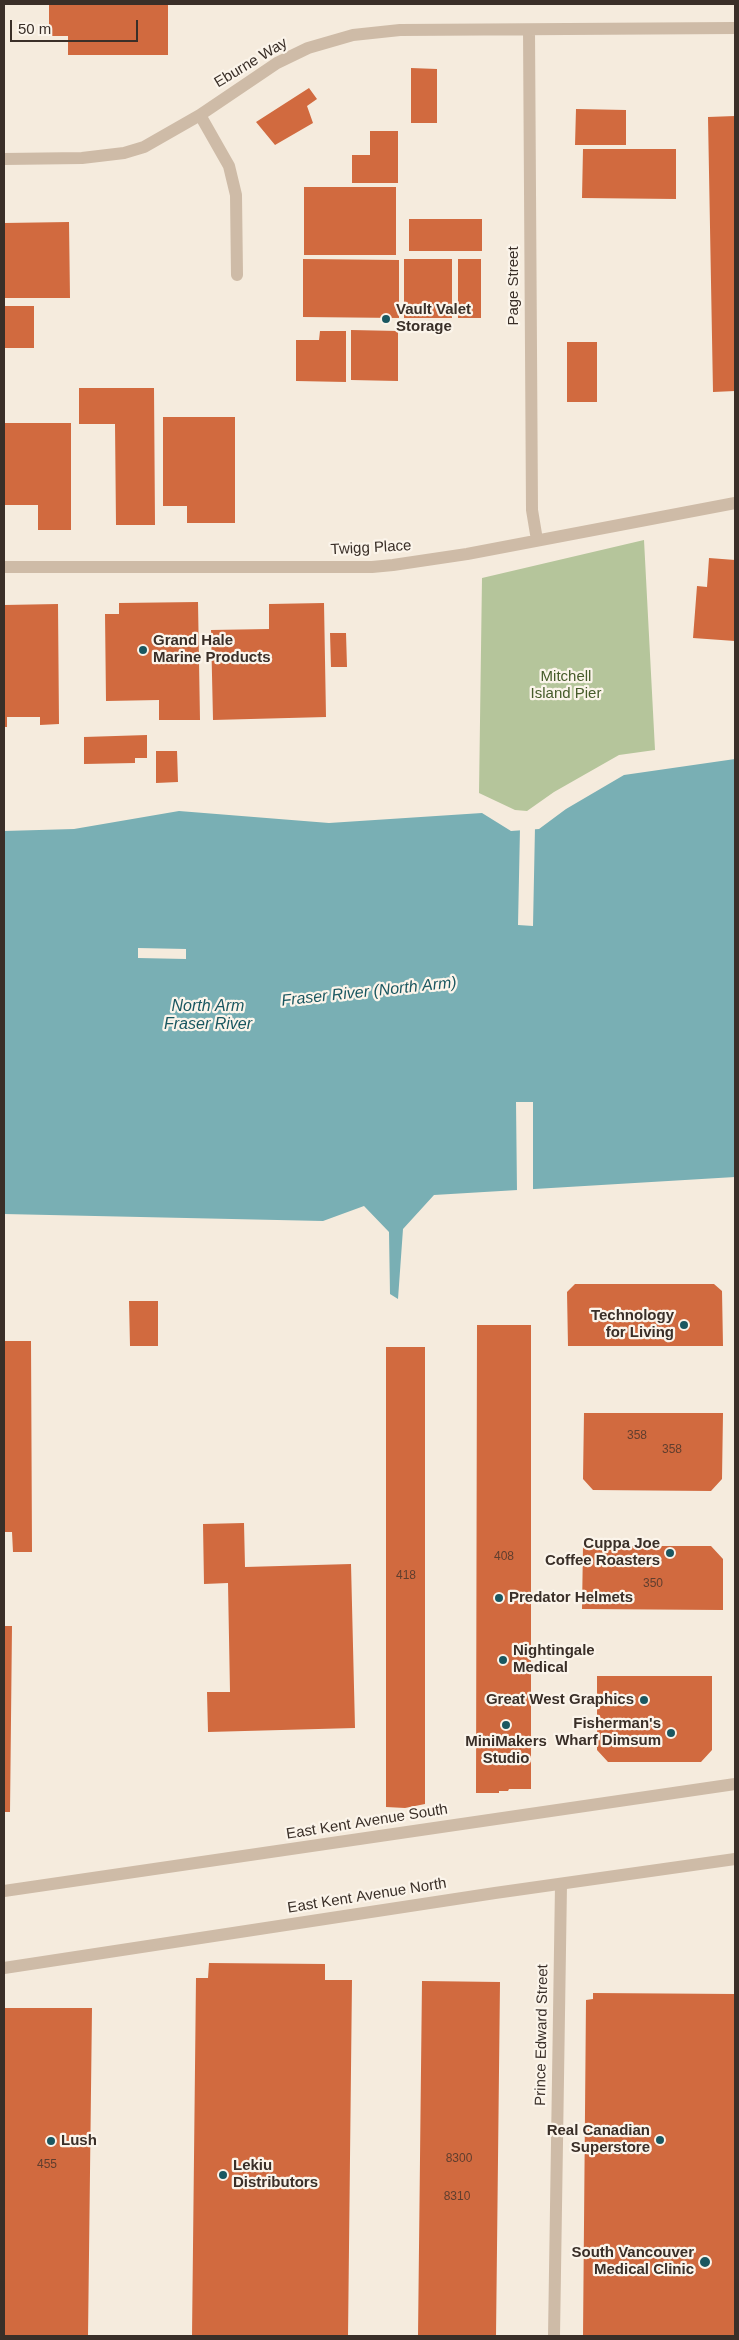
<!DOCTYPE html>
<style>
body{margin:0}
#map{position:relative;width:739px;height:2340px;overflow:hidden;background:#f5ebdd;font-family:Helvetica,sans-serif}
canvas{display:block}
.frame{position:absolute;inset:0;border:5px solid #3a2f28;pointer-events:none}
.scale{position:absolute;left:10px;top:20px;width:128px;height:22px;box-sizing:border-box;border:2px solid #3a2f28;border-top:0;padding-left:6px;font-size:15px;line-height:18px;white-space:nowrap;color:#3a2f28;-webkit-text-stroke:4px #fbf4ea;paint-order:stroke}
</style>
<div id="map">
<canvas width="739" height="2340"></canvas>
<div class="frame"></div>
<div class="scale">50 m</div>
</div>
<script>
const context = document.querySelector('canvas').getContext('2d');
context.lineJoin = 'round';
function fill(path, color) { context.fillStyle = color; context.fill(path, 'evenodd'); }
const toPath = rows => new Path2D(rows.map(r => 'M' + r).join(''));
function strokePath(path, color, width, dash) { context.strokeStyle = color; context.lineWidth = width; context.lineCap = dash ? 'butt' : 'round'; context.setLineDash(dash || []); context.stroke(path); }
function drawText(font, color, halo, rows, align = 'center') {
  context.font = font + ' Helvetica,sans-serif'; context.lineWidth = 4.5; context.setLineDash([]); context.textBaseline = 'middle'; context.strokeStyle = halo; context.fillStyle = color; for (const [text, x, y, turn = 0] of rows) {
    context.save(); context.translate(x, y); context.rotate((+turn || 0) * Math.PI / 180); context.textAlign = isNaN(turn) ? turn : align; if (halo) context.strokeText(text, 0, 0); context.fillText(text, 0, 0); context.restore();
  }
}
fill(toPath([
 [644,540,655,750,619,755,554,792,527,811,515,810,479,793,482,578]
]), '#b5c59b');
fill(toPath([
 [735,759,735,1177,434,1195,403,1229,398,1299,390,1294,389,1232,364,1206,323,1221,4,1214,4,831,74,829,179,811,329,823,482,813,511,831,539,829,566,809,624,775]
]), '#79afb4');
fill(toPath([
 [535,827,533,926,518,925,520,828],
 [138,948,186,949,186,959,138,958],
 [516,1102,533,1102,533,1191,517,1192]
]), '#f5ebdd');
fill(toPath([
 [49,4,168,4,168,55,68,55,68,36,49,36],
 [411,68,437,69,437,123,411,123],
 [309,88,317,99,307,106,313,123,275,145,256,122],
 [576,109,626,110,626,145,575,145],
 [735,116,735,391,713,392,708,117],
 [370,131,398,131,398,183,352,183,352,155,370,155],
 [583,149,676,149,676,199,582,198],
 [304,187,396,187,396,255,304,255],
 [409,219,482,219,482,251,409,251],
 [69,222,70,298,4,298,4,223],
 [303,259,399,260,399,318,303,317],
 [404,259,452,259,452,318,404,318],
 [458,259,481,259,481,318,458,318],
 [4,306,34,306,34,348,4,348],
 [351,330,398,331,398,381,351,380],
 [320,331,346,331,346,382,296,381,296,340,319,340],
 [567,342,597,342,597,402,567,402],
 [79,388,154,388,155,525,116,525,115,424,79,424],
 [163,417,235,417,235,523,187,523,187,506,163,506],
 [4,423,71,423,71,530,38,530,38,505,4,505],
 [709,558,735,560,735,641,693,638,697,586,707,587],
 [198,602,200,720,159,720,159,700,106,701,105,614,119,614,119,603],
 [324,603,326,717,213,720,211,630,269,629,269,604],
 [58,604,59,724,40,725,40,717,7,717,7,727,4,727,4,605],
 [330,633,346,633,347,667,331,667],
 [147,735,147,758,135,758,135,763,84,764,84,737],
 [156,751,177,751,178,782,156,783],
 [575,1284,714,1284,722,1291,723,1346,568,1346,567,1292],
 [129,1301,158,1301,158,1346,130,1346],
 [477,1325,531,1325,531,1789,509,1789,508,1791,499,1791,499,1793,476,1793],
 [4,1341,31,1341,32,1552,13,1552,12,1532,4,1532],
 [386,1347,425,1347,425,1804,405,1808,386,1807],
 [584,1413,723,1413,722,1479,711,1491,593,1490,583,1479],
 [244,1523,245,1567,351,1564,355,1728,208,1732,207,1692,230,1692,228,1583,204,1584,203,1524],
 [583,1546,711,1546,723,1559,723,1610,582,1609],
 [4,1626,12,1626,10,1812,4,1812],
 [597,1676,712,1676,712,1750,701,1762,608,1762,597,1750],
 [209,1963,325,1964,325,1980,352,1980,348,2336,192,2336,196,1978,208,1978],
 [422,1981,500,1982,496,2336,418,2336],
 [593,1993,735,1994,735,2336,583,2336,586,2000,593,1999],
 [4,2008,92,2008,88,2336,4,2336]
]), '#d16a3f');
strokePath(toPath([
 [529,30,532,510,537,540],
 [200,115,229,166,236,195,237,275],
 [4,159,82,158,124,153,144,147,200,115,277,63,308,48,353,35,400,30,735,28],
 [4,567,372,567,393,565,467,554,735,503],
 [4,1891,735,1784],
 [554,2336,561,1885]
]), '#cebba7', 12);
strokePath(toPath([
 [4,1968,495,1893,735,1859]
]), '#cebba7', 12);
for (const [x, y, r, color] of [
 [386,319,5,"#1a5760"],
 [143,650,5,"#1a5760"],
 [684,1325,5,"#1a5760"],
 [670,1553,5,"#1a5760"],
 [499,1598,5,"#1a5760"],
 [503,1660,5,"#1a5760"],
 [644,1700,5,"#1a5760"],
 [506,1725,5,"#1a5760"],
 [671,1733,5,"#1a5760"],
 [660,2140,5,"#1a5760"],
 [51,2141,5,"#1a5760"],
 [223,2175,5,"#1a5760"],
 [705,2262,6,"#1a5760"]
]) { const dot = new Path2D(); dot.arc(x, y, r, 0, 2 * Math.PI); context.fillStyle = color; context.fill(dot); strokePath(dot, '#fbf4ea', 2); }
drawText('12px', '#603e2e', null, [
 ["358",637,1436],
 ["358",672,1450],
 ["408",504,1557],
 ["418",406,1576],
 ["350",653,1584],
 ["8300",459,2159],
 ["455",47,2165],
 ["8310",457,2197]
]);
drawText('15px', '#3a2f28', '#fbf4ea', [
 ["Eburne Way",251,63,-31],
 ["Page Street",514,286,-90],
 ["Twigg Place",371,548,-3],
 ["East Kent Avenue South",367,1822,-9],
 ["East Kent Avenue North",367,1896,-9],
 ["Prince Edward Street",542,2035,-89]
]);
drawText('bold 15px', '#3a2f28', '#fbf4ea', [
 ["Vault Valet",396,310],
 ["Storage",396,327],
 ["Grand Hale",153,641],
 ["Marine Products",153,658],
 ["Technology",674,1316,"right"],
 ["for Living",674,1333,"right"],
 ["Cuppa Joe",660,1544,"right"],
 ["Coffee Roasters",660,1561,"right"],
 ["Predator Helmets",509,1598],
 ["Nightingale",513,1651],
 ["Medical",513,1668],
 ["Great West Graphics",634,1700,"right"],
 ["Fisherman's",661,1724,"right"],
 ["Wharf Dimsum",661,1741,"right"],
 ["MiniMakers",506,1742,"center"],
 ["Studio",506,1759,"center"],
 ["Real Canadian",650,2131,"right"],
 ["Superstore",650,2148,"right"],
 ["Lush",61,2141],
 ["Lekiu",233,2166],
 ["Distributors",233,2183],
 ["South Vancouver",694,2253,"right"],
 ["Medical Clinic",694,2270,"right"]
], 'left');
drawText('15px', '#465b2a', '#fbf4ea', [
 ["Mitchell",566,677],
 ["Island Pier",566,694]
]);
drawText('italic 16px', '#1a5760', '#fbf4ea', [
 ["Fraser River (North Arm)",369,992,-6],
 ["North Arm",208,1007],
 ["Fraser River",208,1025]
]);
</script>
